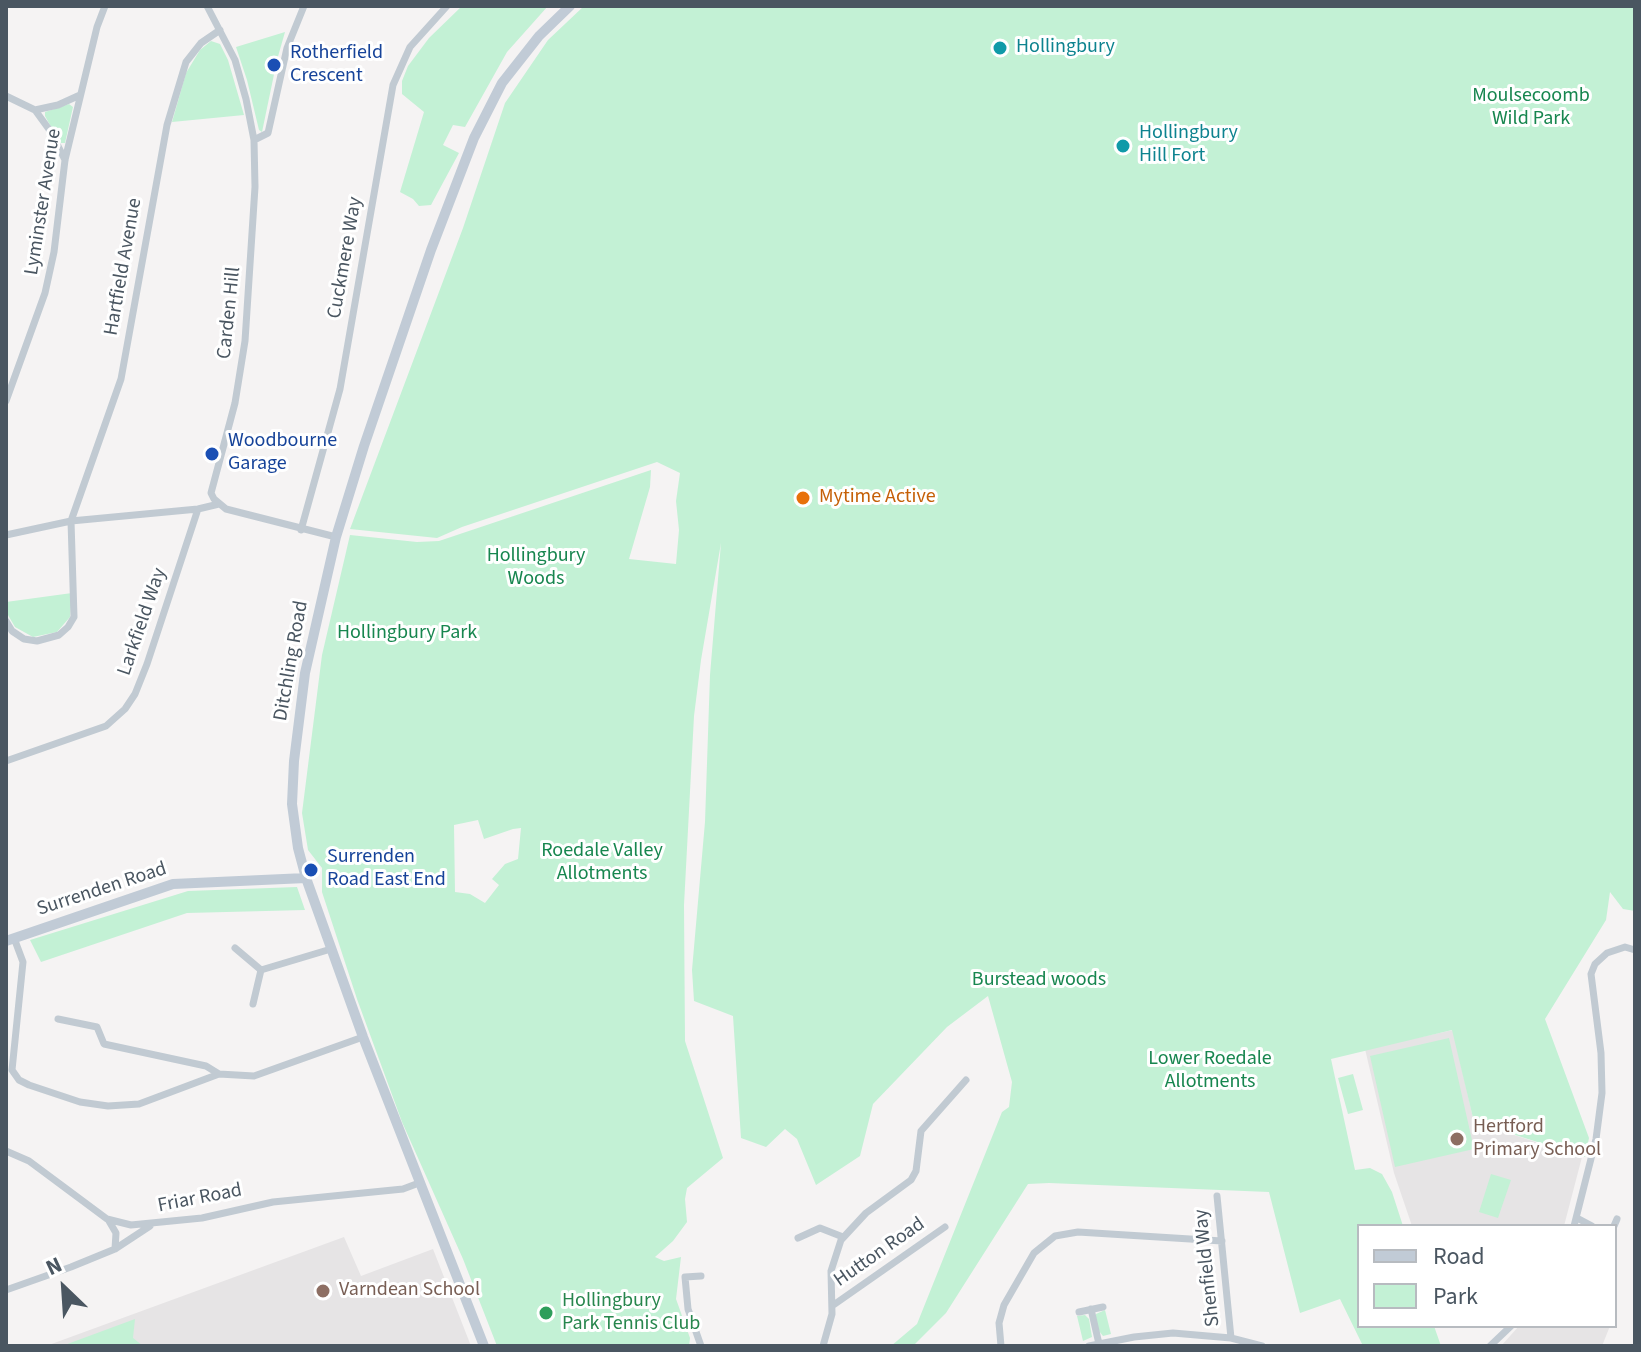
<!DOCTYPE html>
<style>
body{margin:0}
#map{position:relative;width:1641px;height:1352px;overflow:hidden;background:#f5f3f3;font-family:"Source Sans 3",sans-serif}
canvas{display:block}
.frame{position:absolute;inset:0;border:8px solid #4a5661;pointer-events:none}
.legend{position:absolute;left:1357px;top:1224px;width:260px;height:104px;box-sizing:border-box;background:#fff;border:2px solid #b7bbc0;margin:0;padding:10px 14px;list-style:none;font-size:24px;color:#4a5661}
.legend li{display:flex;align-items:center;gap:16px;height:40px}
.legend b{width:40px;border:2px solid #b7bbc0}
.north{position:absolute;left:24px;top:1248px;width:80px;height:80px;-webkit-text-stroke:6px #fff;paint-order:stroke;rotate:335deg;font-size:22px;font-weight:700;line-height:32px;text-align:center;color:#4a5661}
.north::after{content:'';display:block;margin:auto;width:28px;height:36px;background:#4a5661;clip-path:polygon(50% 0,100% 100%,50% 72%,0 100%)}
</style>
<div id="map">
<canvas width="1641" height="1352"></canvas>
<div class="frame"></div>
<ul class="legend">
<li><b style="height:10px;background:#c1cbd6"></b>Road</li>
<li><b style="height:22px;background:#c3f1d5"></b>Park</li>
</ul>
<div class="north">N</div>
</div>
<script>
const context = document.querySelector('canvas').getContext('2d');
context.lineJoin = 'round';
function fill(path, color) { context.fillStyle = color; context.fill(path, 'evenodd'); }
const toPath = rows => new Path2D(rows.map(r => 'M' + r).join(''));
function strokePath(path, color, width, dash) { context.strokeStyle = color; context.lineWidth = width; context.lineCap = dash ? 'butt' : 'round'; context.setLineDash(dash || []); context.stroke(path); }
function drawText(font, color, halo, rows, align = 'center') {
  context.font = font + ' "Source Sans 3",sans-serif'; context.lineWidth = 6; context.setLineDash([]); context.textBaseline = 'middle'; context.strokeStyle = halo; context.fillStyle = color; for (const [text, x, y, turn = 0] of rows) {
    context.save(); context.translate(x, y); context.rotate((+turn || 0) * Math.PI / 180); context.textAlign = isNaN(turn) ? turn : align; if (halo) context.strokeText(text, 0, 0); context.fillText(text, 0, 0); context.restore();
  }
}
fill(toPath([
 [1453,1030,1474,1122,1582,1157,1564,1226,1412,1226,1394,1173,1365,1049],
 [344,1237,361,1276,433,1249,471,1346,46,1346],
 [1519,1326,1610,1326,1602,1346,1501,1346]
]), '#e6e4e5');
fill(toPath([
 [462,6,548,6,507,52,465,127,453,125,443,145,459,153,431,205,419,206,413,199,400,192,424,112,402,94,402,81,408,66,429,38],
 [584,6,1635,6,1635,911,1623,909,1610,892,1606,920,1545,1019,1589,1138,1585,1157,1474,1122,1452,1030,1331,1059,1355,1170,1370,1168,1382,1174,1392,1192,1403,1226,1359,1226,1359,1326,1434,1326,1441,1346,1363,1346,1340,1299,1300,1313,1269,1192,1049,1183,1028,1184,946,1313,913,1346,891,1346,917,1324,1002,1112,1009,1107,1012,1082,988,996,947,1027,873,1104,860,1156,816,1185,797,1139,785,1129,766,1147,741,1138,733,1016,694,1001,692,970,705,822,710,675,721,543,701,660,694,716,684,905,685,1041,723,1158,687,1188,685,1199,687,1222,673,1241,655,1257,664,1261,681,1257,676,1299,690,1338,689,1346,497,1346,463,1259,402,1122,357,999,322,892,322,868,308,850,302,813,322,655,350,535,417,542,439,541,651,470,650,487,629,559,676,564,679,530,676,501,680,473,657,462,462,527,437,538,350,529,463,228,505,103,548,40],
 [478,820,484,839,513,829,521,828,518,859,505,864,492,879,499,885,485,903,470,894,455,892,454,825],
 [285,32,277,60,262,132,259,130,247,80,236,47],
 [211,41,220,44,228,60,244,115,172,122,186,73,200,50],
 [69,104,73,107,65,143,60,143,45,116,45,112],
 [72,593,70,617,57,632,33,637,15,627,8,615,6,602],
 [297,887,305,910,187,913,41,962,30,940,188,891],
 [1449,1038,1474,1149,1395,1167,1370,1056],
 [1353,1074,1363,1110,1348,1114,1338,1078],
 [1491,1174,1511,1180,1498,1218,1479,1212],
 [1105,1310,1111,1334,1103,1336,1099,1331,1096,1319,1096,1314],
 [1085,1315,1089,1319,1092,1337,1083,1341,1077,1316],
 [135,1319,133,1338,143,1346,62,1346]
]), '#c3f1d5');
strokePath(toPath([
 [207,6,235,60,246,99,254,140,255,187,245,341,235,403,211,493,214,499,226,509,336,537],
 [6,96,35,110,51,132,65,160],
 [35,110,58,105,80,95],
 [254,140,268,133,287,48,304,6],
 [6,401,45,293,54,252,65,160,97,27,105,6],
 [301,530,340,389,393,85,410,47,447,6],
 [6,535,71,521,198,509,219,504],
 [6,621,12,631,24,639,37,641,59,635,68,627,74,617,71,521,121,379,167,125,186,62,201,43,220,30],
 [6,761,106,726,125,709,135,694,147,664,198,509],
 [14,938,23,962,12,1070,19,1080,29,1085,80,1102,108,1106,139,1104,219,1074,254,1076,363,1037],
 [235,948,261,970,331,949],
 [253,1004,261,970],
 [58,1019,97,1027,104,1044,206,1066,219,1074],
 [6,1151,29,1161,107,1219,131,1225,202,1218,273,1202,403,1189,419,1183],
 [1217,1196,1231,1338],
 [1577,1218,1592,1226],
 [109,1221,116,1233,115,1249],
 [1574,1226,1596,1139,1602,1093,1601,1053,1591,974,1595,964,1607,953,1625,947,1635,950],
 [1614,1226,1617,1219],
 [798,1238,820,1228,843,1237],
 [6,1290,71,1267,115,1249,150,1226],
 [832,1306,945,1227],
 [1091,1309,1099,1344],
 [1079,1312,1103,1307],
 [701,1346,688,1309,685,1277,701,1276],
 [823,1346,832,1314,831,1271,841,1240,866,1213,911,1180,916,1171,921,1131,966,1080],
 [1001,1346,999,1323,1004,1305,1034,1253,1055,1236,1078,1232,1222,1241],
 [1089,1346,1134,1337,1173,1333,1231,1338,1262,1346],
 [1490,1346,1511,1326]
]), '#c1cad2', 7);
strokePath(toPath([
 [6,941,173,884,306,878],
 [484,1346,363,1037,306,878,298,848,292,804,294,761,305,673,336,537,364,446,431,250,474,138,502,83,539,36,570,6]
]), '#c1cbd6', 10);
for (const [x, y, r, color] of [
 [1000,48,8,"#0f9aa8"],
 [274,65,8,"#1a4fb4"],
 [1123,146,8,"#0f9aa8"],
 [212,454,8,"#1a4fb4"],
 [803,498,8,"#e8710a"],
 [311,870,8,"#1a4fb4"],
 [1457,1139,8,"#8d6e63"],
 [323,1291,8,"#8d6e63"],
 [546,1313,8,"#2e9e5b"]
]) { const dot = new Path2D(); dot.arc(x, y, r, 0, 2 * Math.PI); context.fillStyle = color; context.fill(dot); strokePath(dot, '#fff', 3); }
drawText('20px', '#0d838f', '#fff', [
 ["Hollingbury",1016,48],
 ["Hollingbury",1139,134],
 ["Hill Fort",1139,157]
], 'left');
drawText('20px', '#164399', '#fff', [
 ["Rotherfield",290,54],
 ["Crescent",290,77],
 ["Woodbourne",228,442],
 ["Garage",228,465],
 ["Surrenden",327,858],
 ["Road East End",327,881]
], 'left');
drawText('20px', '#17864f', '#fff', [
 ["Moulsecoomb",1531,97],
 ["Wild Park",1531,120],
 ["Hollingbury",536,557],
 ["Woods",536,580],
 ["Hollingbury Park",407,634],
 ["Roedale Valley",602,852],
 ["Allotments",602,875],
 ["Burstead woods",1039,981],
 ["Lower Roedale",1210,1060],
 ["Allotments",1210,1083]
]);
drawText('20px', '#4a5661', '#fff', [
 ["Lyminster Avenue",44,202,-81],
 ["Cuckmere Way",346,258,-80],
 ["Hartfield Avenue",124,267,-80],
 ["Carden Hill",230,313,-84],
 ["Larkfield Way",143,622,-71],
 ["Ditchling Road",292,661,-80],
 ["Surrenden Road",102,890,-18],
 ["Friar Road",200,1199,-11],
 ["Hutton Road",880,1253,-35],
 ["Shenfield Way",1208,1268,-96]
]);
drawText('20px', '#c56008', '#fff', [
 ["Mytime Active",819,498]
], 'left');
drawText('20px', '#785e54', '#fff', [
 ["Hertford",1473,1128],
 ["Primary School",1473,1151],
 ["Varndean School",339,1291]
], 'left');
drawText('20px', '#27864d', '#fff', [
 ["Hollingbury",562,1302],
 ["Park Tennis Club",562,1325]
], 'left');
</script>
